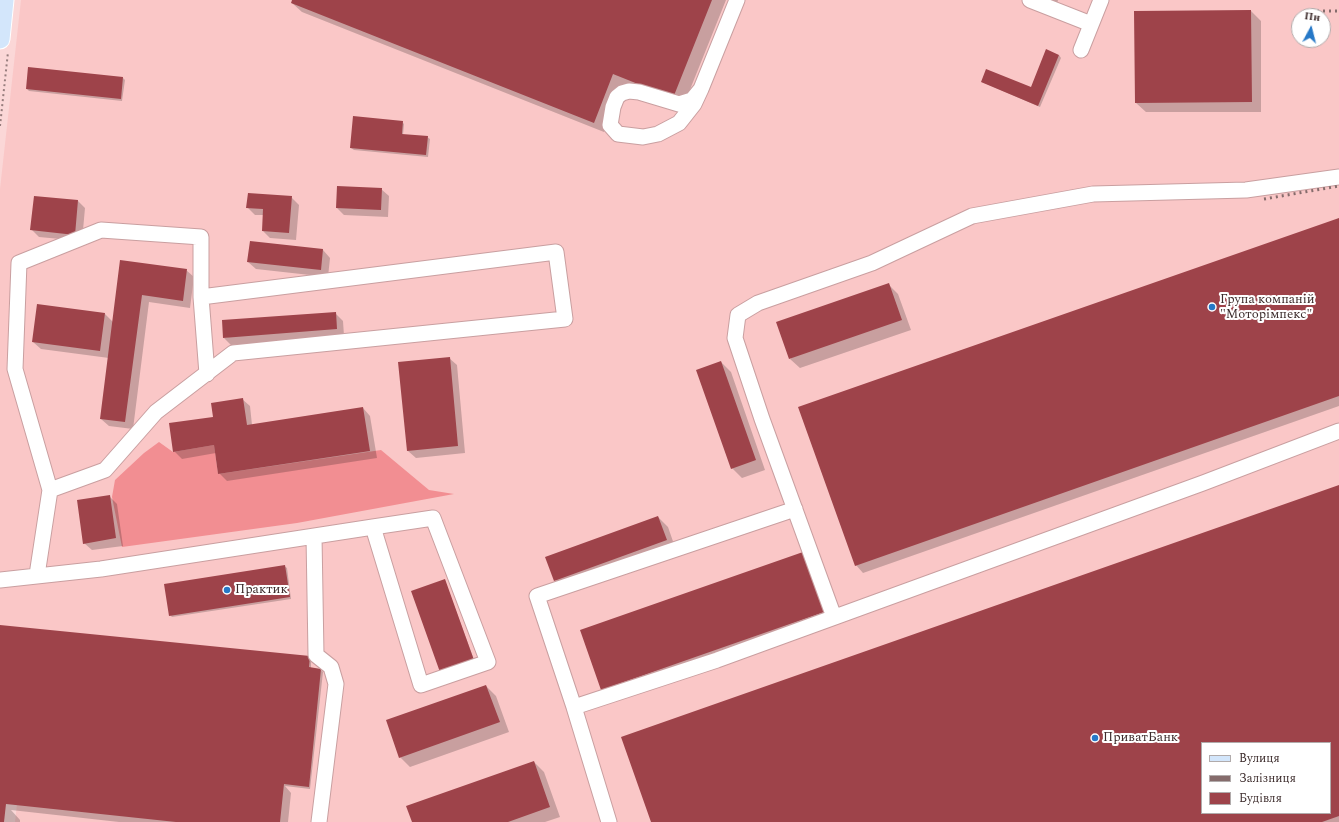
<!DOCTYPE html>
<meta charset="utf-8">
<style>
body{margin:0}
#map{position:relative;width:1339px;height:822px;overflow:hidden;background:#fbd7d7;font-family:Spectral,serif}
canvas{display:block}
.legend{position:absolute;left:1201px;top:742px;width:130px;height:72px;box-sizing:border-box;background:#fff;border:1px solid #b1abab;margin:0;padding:5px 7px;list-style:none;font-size:12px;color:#3d2c2c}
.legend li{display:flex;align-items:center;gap:8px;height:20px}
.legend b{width:20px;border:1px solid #b1abab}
.north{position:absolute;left:1291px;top:8px;width:40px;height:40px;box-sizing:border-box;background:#fff;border:1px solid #b1abab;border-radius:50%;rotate:7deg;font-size:11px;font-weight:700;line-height:16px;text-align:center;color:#3d2c2c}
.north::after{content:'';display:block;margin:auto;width:14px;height:18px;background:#2678c7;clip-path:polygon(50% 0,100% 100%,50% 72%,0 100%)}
</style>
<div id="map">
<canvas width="1339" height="822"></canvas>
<ul class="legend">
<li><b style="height:5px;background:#d3e6fb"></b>Вулиця</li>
<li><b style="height:5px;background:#856c6c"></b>Залізниця</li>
<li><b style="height:11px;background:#9e434a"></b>Будівля</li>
</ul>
<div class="north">Пн</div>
</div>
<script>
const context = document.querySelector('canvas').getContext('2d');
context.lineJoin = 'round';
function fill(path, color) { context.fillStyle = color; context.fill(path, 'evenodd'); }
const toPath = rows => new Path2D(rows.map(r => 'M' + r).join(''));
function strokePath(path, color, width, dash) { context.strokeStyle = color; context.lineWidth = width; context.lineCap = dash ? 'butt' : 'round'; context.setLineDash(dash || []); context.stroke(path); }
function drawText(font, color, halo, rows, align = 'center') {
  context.font = font + ' Spectral,serif'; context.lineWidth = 4; context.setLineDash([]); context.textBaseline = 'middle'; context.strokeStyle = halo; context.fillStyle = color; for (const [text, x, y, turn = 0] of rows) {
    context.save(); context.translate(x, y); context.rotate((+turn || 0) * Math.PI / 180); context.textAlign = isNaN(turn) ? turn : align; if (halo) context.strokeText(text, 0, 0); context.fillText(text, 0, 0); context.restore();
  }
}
fill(toPath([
 [21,0,1339,0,1339,822,15,822,22,759,0,756,0,189],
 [1299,16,1323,16,1323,40,1299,40],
 [1202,743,1330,743,1330,813,1202,813]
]), '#fac7c7');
fill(toPath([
 [159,442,173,452,214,445,218,474,381,450,429,490,454,494,297,523,122,547,112,497,115,480,144,453]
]), '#f28e92');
fill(toPath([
 [293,0,726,0,683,107,623,84,604,132,302,12,292,3],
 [1039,0,1058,0,1056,7],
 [1251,11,1261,21,1261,112,1146,112,1136,103],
 [1059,55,1061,58,1040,107,982,82,1031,89],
 [123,78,125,80,122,101,29,91,27,89],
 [402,122,404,124,403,135,427,137,430,139,428,157,354,150,351,148],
 [381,189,389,196,388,217,344,215,337,208],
 [35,197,78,201,85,208,82,241,39,237,31,229],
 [291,197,299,205,296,240,270,238,263,231,264,215,255,215,247,207],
 [1339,219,1339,406,863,573,856,565],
 [251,242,323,250,330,258,328,277,256,269,248,262],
 [121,262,186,270,194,277,190,308,149,302,133,429,109,426,101,419,109,358,41,349,33,342,105,314,114,323],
 [888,284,898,294,911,330,800,368,790,359],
 [335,313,343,321,344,336,231,345,224,338],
 [449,358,457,365,465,453,416,458,408,451,399,363],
 [721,362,731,372,765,470,742,478,732,468],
 [242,399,250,406,252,425,363,408,370,416,377,458,227,481,219,473,216,453,182,459,174,451,214,417],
 [1339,486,1339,822,652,822],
 [1202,743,1330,743,1330,813,1202,813],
 [109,496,117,504,123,546,92,550,84,543],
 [658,517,668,527,676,550,565,590,555,580],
 [803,553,834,622,612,700,602,690,582,631],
 [284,566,287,568,291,599,172,617,170,615],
 [445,581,476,665,442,675],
 [0,626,309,657,311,659,311,668,321,670,323,672,310,789,285,786,291,793,288,822,119,822,11,810,20,820,20,822,0,822],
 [486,686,496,696,509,732,410,767,400,757],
 [534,762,544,772,560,817,545,822,413,822]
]), '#0003');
fill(toPath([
 [292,0,712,0,673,98,613,74,594,123,291,3],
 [1251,10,1252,102,1135,103,1134,11],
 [1046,49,1059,55,1038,106,981,82,986,69,1031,87],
 [28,67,123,77,121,99,26,89],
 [353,116,403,121,402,134,428,136,426,155,350,148],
 [337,186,382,188,381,210,336,208],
 [248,193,292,196,289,233,262,231,263,209,246,208],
 [34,196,78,200,75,235,30,230],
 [1339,218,1339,396,855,566,798,407],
 [250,241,323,249,321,270,247,262],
 [120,260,187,269,183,301,142,295,125,422,100,419],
 [889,283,902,320,789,359,776,322],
 [37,304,105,313,100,351,32,342],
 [336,312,337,329,223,338,222,320],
 [450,357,458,446,407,451,398,362],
 [721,361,756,460,731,469,696,370],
 [243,398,247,425,363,407,370,451,218,474,214,445,173,452,169,423,213,417,211,403],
 [1339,485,1339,816,1322,822,651,822,621,737],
 [1202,743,1330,743,1330,813,1202,813],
 [110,495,116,538,83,544,77,500],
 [658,516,667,540,554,581,545,557],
 [803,552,824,612,601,690,580,630],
 [285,565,290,597,169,616,164,584],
 [445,579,475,663,441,675,411,591],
 [0,625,310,656,309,667,321,669,309,787,284,784,280,822,176,822,6,804,4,822,0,822],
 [486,685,500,722,399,758,386,720],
 [534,761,550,807,508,822,412,822,406,806]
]), '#9e434a');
const minor = toPath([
 [1030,0,1091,24],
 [1081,50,1101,0],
 [701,89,692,100,679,104,639,92,629,91,622,93,617,97,613,107,610,125,618,134,643,137,658,134,679,123,694,104,701,89,737,0],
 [201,297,207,374],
 [314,536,316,655,331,667,336,684,319,822],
 [37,575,50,490,105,470,156,412,233,353,565,319,556,252,201,297,201,237,101,230,19,263,15,369,50,490],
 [0,580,101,569,373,527,433,518,488,662,421,685,373,527],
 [834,617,762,419,735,338,738,315,758,303,872,263,972,216,1093,194,1246,190,1339,177],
 [574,707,717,660,1203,483,1339,431],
 [609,822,574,707,537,596,795,509]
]);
const major = toPath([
 [0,39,4,0]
]);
strokePath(minor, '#c99fa0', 17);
strokePath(major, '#fff', 21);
strokePath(toPath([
 [0,126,8,52]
]), '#977d7d', 2, [2, 3]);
strokePath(minor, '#fff', 15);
strokePath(major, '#d3e6fb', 19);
strokePath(toPath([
 [1305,11,1339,11],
 [1264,199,1339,186]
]), '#856c6c', 3, [2, 4]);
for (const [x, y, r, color] of [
 [1212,307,4,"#2678c7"],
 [227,590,4,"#2678c7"],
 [1095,738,4,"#2678c7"]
]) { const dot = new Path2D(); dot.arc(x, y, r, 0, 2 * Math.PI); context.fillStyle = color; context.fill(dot); strokePath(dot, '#fff', 1.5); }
drawText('13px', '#3d2c2c', '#fff', [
 ["Група компаній",1220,300],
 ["\"Моторімпекс\"",1220,315],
 ["Практик",235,590],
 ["ПриватБанк",1103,738]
], 'left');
</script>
